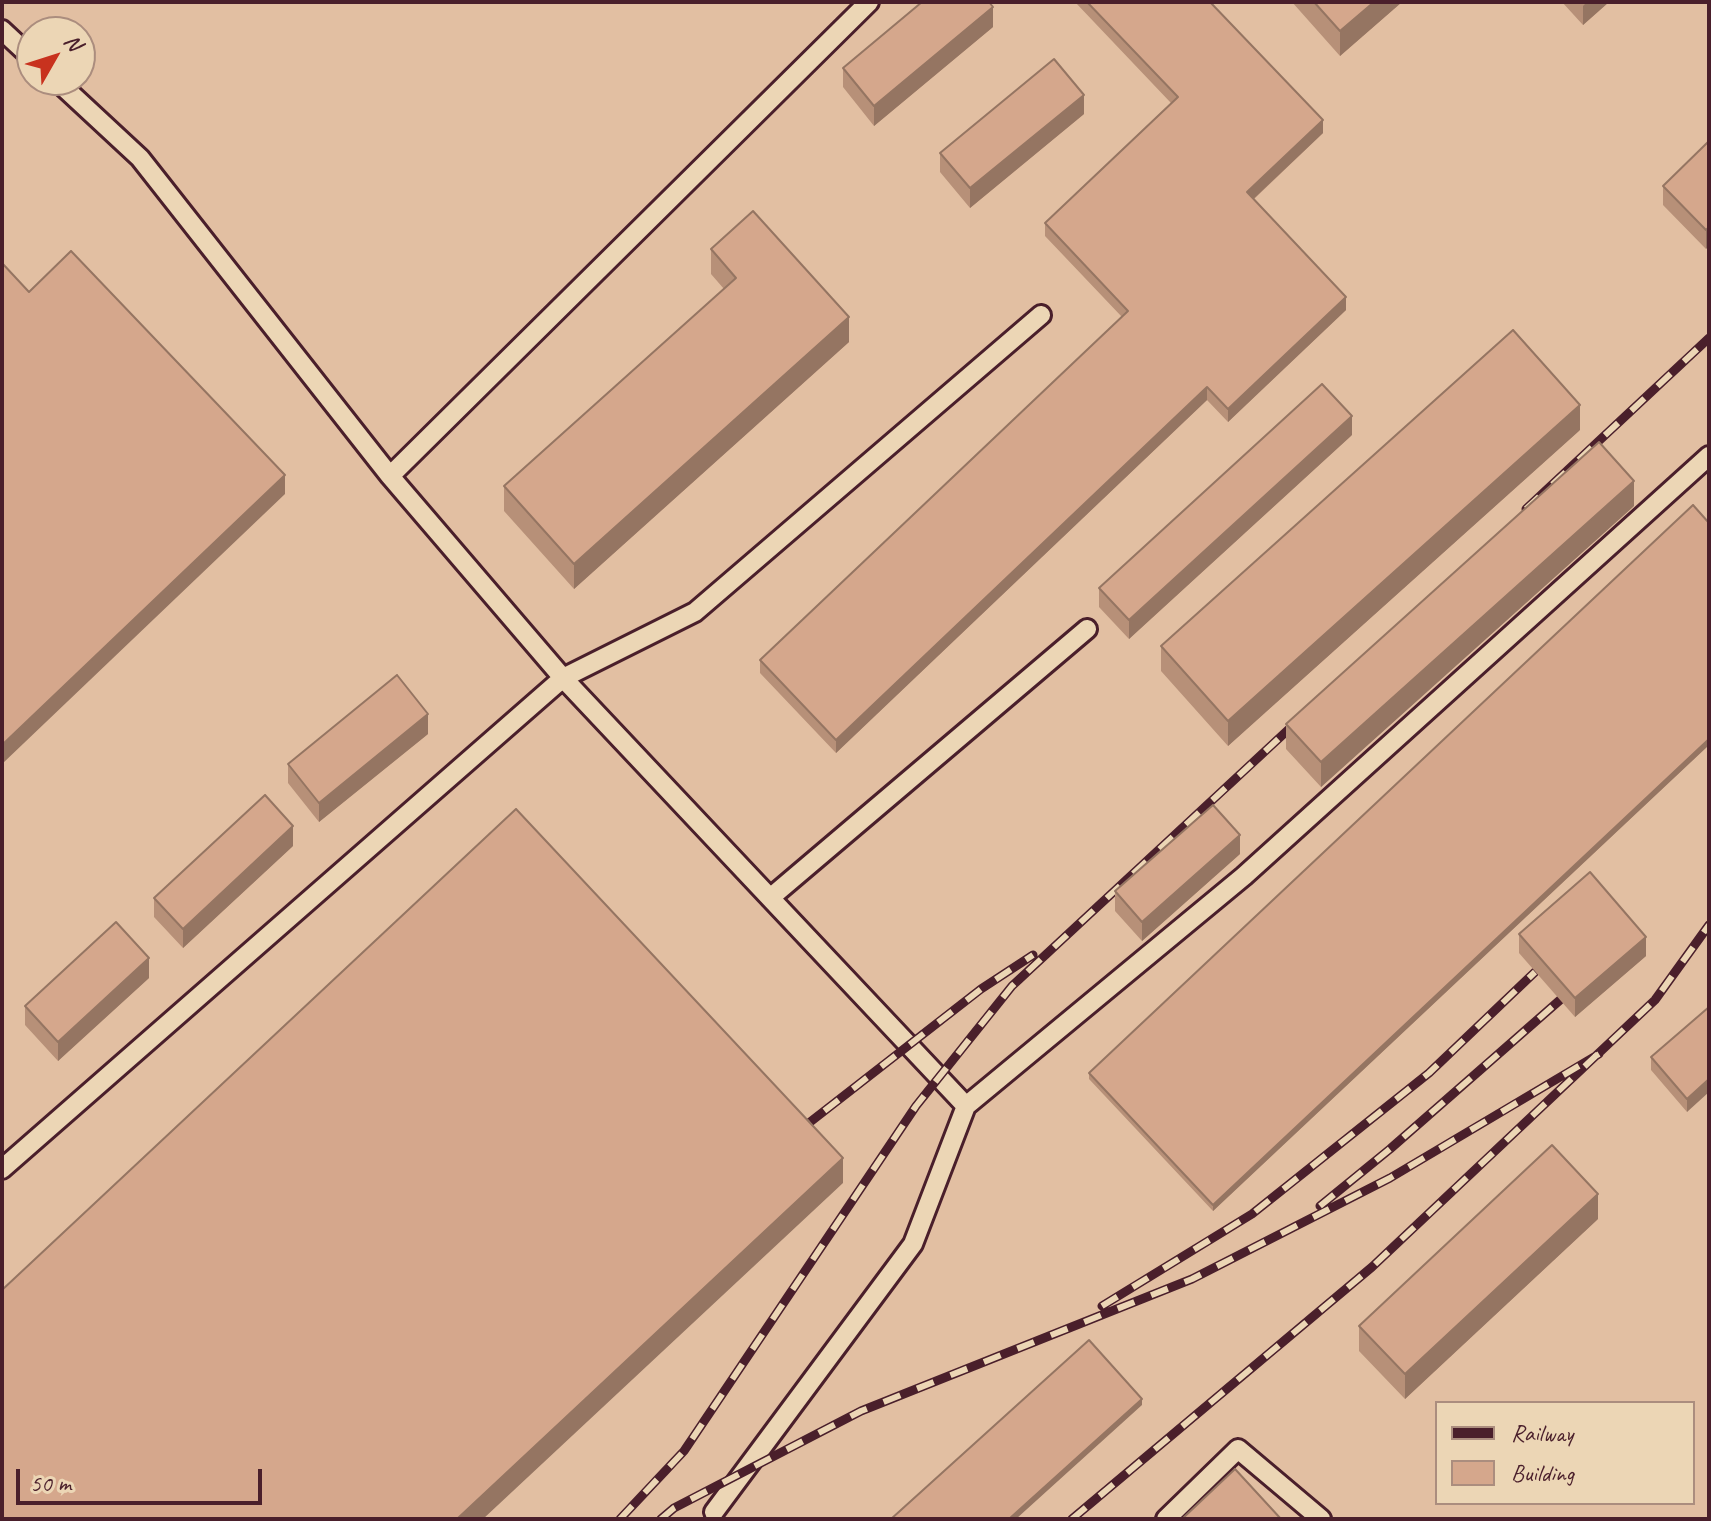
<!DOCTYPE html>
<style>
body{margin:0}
#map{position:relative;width:1711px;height:1521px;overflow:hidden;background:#ecceae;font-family:Caveat,sans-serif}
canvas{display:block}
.frame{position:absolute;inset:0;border:4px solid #4a1f2b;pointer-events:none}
.legend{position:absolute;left:1435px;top:1401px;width:260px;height:104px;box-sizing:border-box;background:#ecd6b5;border:2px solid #ab8d7e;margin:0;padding:10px 14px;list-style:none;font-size:24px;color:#4a1f2b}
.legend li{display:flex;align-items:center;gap:16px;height:40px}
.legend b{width:40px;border:2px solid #ab8d7e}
.north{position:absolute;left:16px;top:16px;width:80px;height:80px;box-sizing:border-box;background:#ecd6b5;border:2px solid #ab8d7e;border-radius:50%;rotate:51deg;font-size:22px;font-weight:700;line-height:32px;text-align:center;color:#4a1f2b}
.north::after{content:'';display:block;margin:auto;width:28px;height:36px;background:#c8321e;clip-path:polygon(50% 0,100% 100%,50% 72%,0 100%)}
.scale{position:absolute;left:16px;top:1469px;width:246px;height:36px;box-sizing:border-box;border:4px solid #4a1f2b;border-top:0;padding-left:10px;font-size:24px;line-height:28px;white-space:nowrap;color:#4a1f2b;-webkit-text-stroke:6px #ecd6b5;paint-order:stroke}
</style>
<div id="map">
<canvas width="1711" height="1521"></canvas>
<div class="frame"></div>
<ul class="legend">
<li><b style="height:10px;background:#4a1f2b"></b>Railway</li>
<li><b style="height:22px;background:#d5a78c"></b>Building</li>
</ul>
<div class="north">N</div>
<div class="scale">50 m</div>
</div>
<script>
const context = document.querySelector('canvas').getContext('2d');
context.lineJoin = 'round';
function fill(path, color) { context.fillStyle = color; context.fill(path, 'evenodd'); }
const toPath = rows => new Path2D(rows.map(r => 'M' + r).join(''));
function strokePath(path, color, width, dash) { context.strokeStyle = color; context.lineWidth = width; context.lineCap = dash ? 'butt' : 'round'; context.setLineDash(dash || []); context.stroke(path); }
fill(toPath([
 [2,2,1709,2,1709,1519,2,1519],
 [32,32,80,32,80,80,32,80],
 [1437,1403,1693,1403,1693,1503,1437,1503]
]), '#e2bfa2');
const service = toPath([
 [2,30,32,58],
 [56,80,140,158,390,476,563,678,966,1106,913,1244,714,1512],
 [390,476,869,2],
 [770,898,1087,629],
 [966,1106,1244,876,1709,456],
 [2,1169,563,678,695,612,1041,315],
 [1166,1519,1238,1449,1321,1519]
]);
strokePath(service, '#4a1f2b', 24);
strokePath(service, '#ecd6b5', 18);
const rail = toPath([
 [1526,509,1709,338],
 [796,1133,981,989,1033,955],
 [1320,1206,1390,1149,1560,1000],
 [1102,1306,1252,1214,1429,1073,1535,972],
 [620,1519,684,1451,916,1106,1012,986,1303,716],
 [661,1519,674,1508,861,1411,1192,1279,1390,1178,1599,1054],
 [1072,1519,1372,1267,1655,1000,1709,925]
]);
strokePath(rail, '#4a1f2b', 9);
strokePath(rail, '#ecd6b5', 6, [18]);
fill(toPath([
 [1075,2,1210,2,1323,133,1254,199,1346,310,1228,422,1207,400,836,753,760,673,760,660,1122,317,1045,236,1045,223,1171,103],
 [1292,2,1402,2,1340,56],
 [1562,2,1609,2,1583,25],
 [993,27,874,126,843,87,843,68],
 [1084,114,970,208,940,172,940,153],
 [1709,141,1706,249,1663,205,1663,186],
 [711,249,849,342,574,589,504,511,504,486,724,289,711,274],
 [1580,430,1228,746,1161,671,1161,646],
 [1352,435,1129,639,1099,607,1099,588],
 [1634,506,1321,787,1286,749,1286,724],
 [1709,523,1709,745,1213,1211,1089,1079,1089,1073],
 [428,734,319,822,288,783,288,764],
 [293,846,183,948,154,917,154,898],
 [1240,854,1142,941,1115,911,1115,891],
 [1519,934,1646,956,1575,1017,1519,953],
 [149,978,58,1061,25,1025,25,1006],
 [1709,1007,1687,1112,1651,1070,1651,1057],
 [1598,1219,1405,1399,1359,1351,1359,1326]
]), '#b79078');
fill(toPath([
 [1374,2,1402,2,1340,56,1340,31],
 [1587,2,1609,2,1583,25,1583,6],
 [993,7,993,27,874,126,874,106],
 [1084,95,1084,114,970,208,970,188],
 [1323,120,1323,133,1247,205,1247,192],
 [1709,227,1709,246,1706,249,1706,230],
 [1346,297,1346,310,1228,422,1228,409],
 [849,317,849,342,574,589,574,564],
 [1207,387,1207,400,836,753,836,740],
 [1580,405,1580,430,1228,746,1228,721],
 [1352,416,1352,435,1129,639,1129,620],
 [285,475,285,494,2,764,2,745],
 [1634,481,1634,506,1321,787,1321,762],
 [428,714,428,734,319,822,319,803],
 [1709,739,1709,745,1213,1211,1213,1205],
 [293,826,293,846,183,948,183,929],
 [1240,835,1240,854,1142,941,1142,922],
 [1646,937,1646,956,1575,1017,1575,998],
 [149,958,149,978,58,1061,58,1042],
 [1709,1079,1709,1092,1687,1112,1687,1099],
 [843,1158,843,1183,483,1519,457,1519],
 [1598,1194,1598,1219,1405,1399,1405,1374],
 [1142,1399,1142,1405,1016,1519,1009,1519]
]), '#957562');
const building = toPath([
 [922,2,989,2,993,7,874,106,843,68,922,2],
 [1087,2,1210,2,1323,120,1247,192,1346,297,1228,409,1207,387,836,740,760,660,1128,311,1045,223,1178,97,1087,2],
 [1314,2,1374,2,1340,31,1314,2],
 [1054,59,1084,95,970,188,940,153,1054,59],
 [1709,141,1709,227,1706,230,1663,186,1709,141],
 [753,211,849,317,574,564,504,486,736,278,711,249,753,211],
 [71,251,285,475,2,745,2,263,29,292,71,251],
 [1513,330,1580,405,1228,721,1161,646,1513,330],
 [1322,384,1352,416,1129,620,1099,588,1322,384],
 [1599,442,1634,481,1321,762,1286,724,1599,442],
 [1693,505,1709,523,1709,739,1213,1205,1089,1073,1693,505],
 [397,675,428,714,319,803,288,764,397,675],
 [265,795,293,826,183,929,154,898,265,795],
 [1213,805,1240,835,1142,922,1115,891,1213,805],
 [516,809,843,1158,457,1519,2,1519,2,1290,516,809],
 [1590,872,1646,937,1575,998,1519,934,1590,872],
 [116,922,149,958,58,1042,25,1006,116,922],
 [1709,1007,1709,1079,1687,1099,1651,1057,1709,1007],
 [1552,1145,1598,1194,1405,1374,1359,1326,1552,1145],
 [1089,1340,1142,1399,1009,1519,891,1519,1089,1340],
 [1235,1469,1281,1519,1182,1519,1235,1469]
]);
fill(building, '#d5a78c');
strokePath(building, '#957562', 2);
</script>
